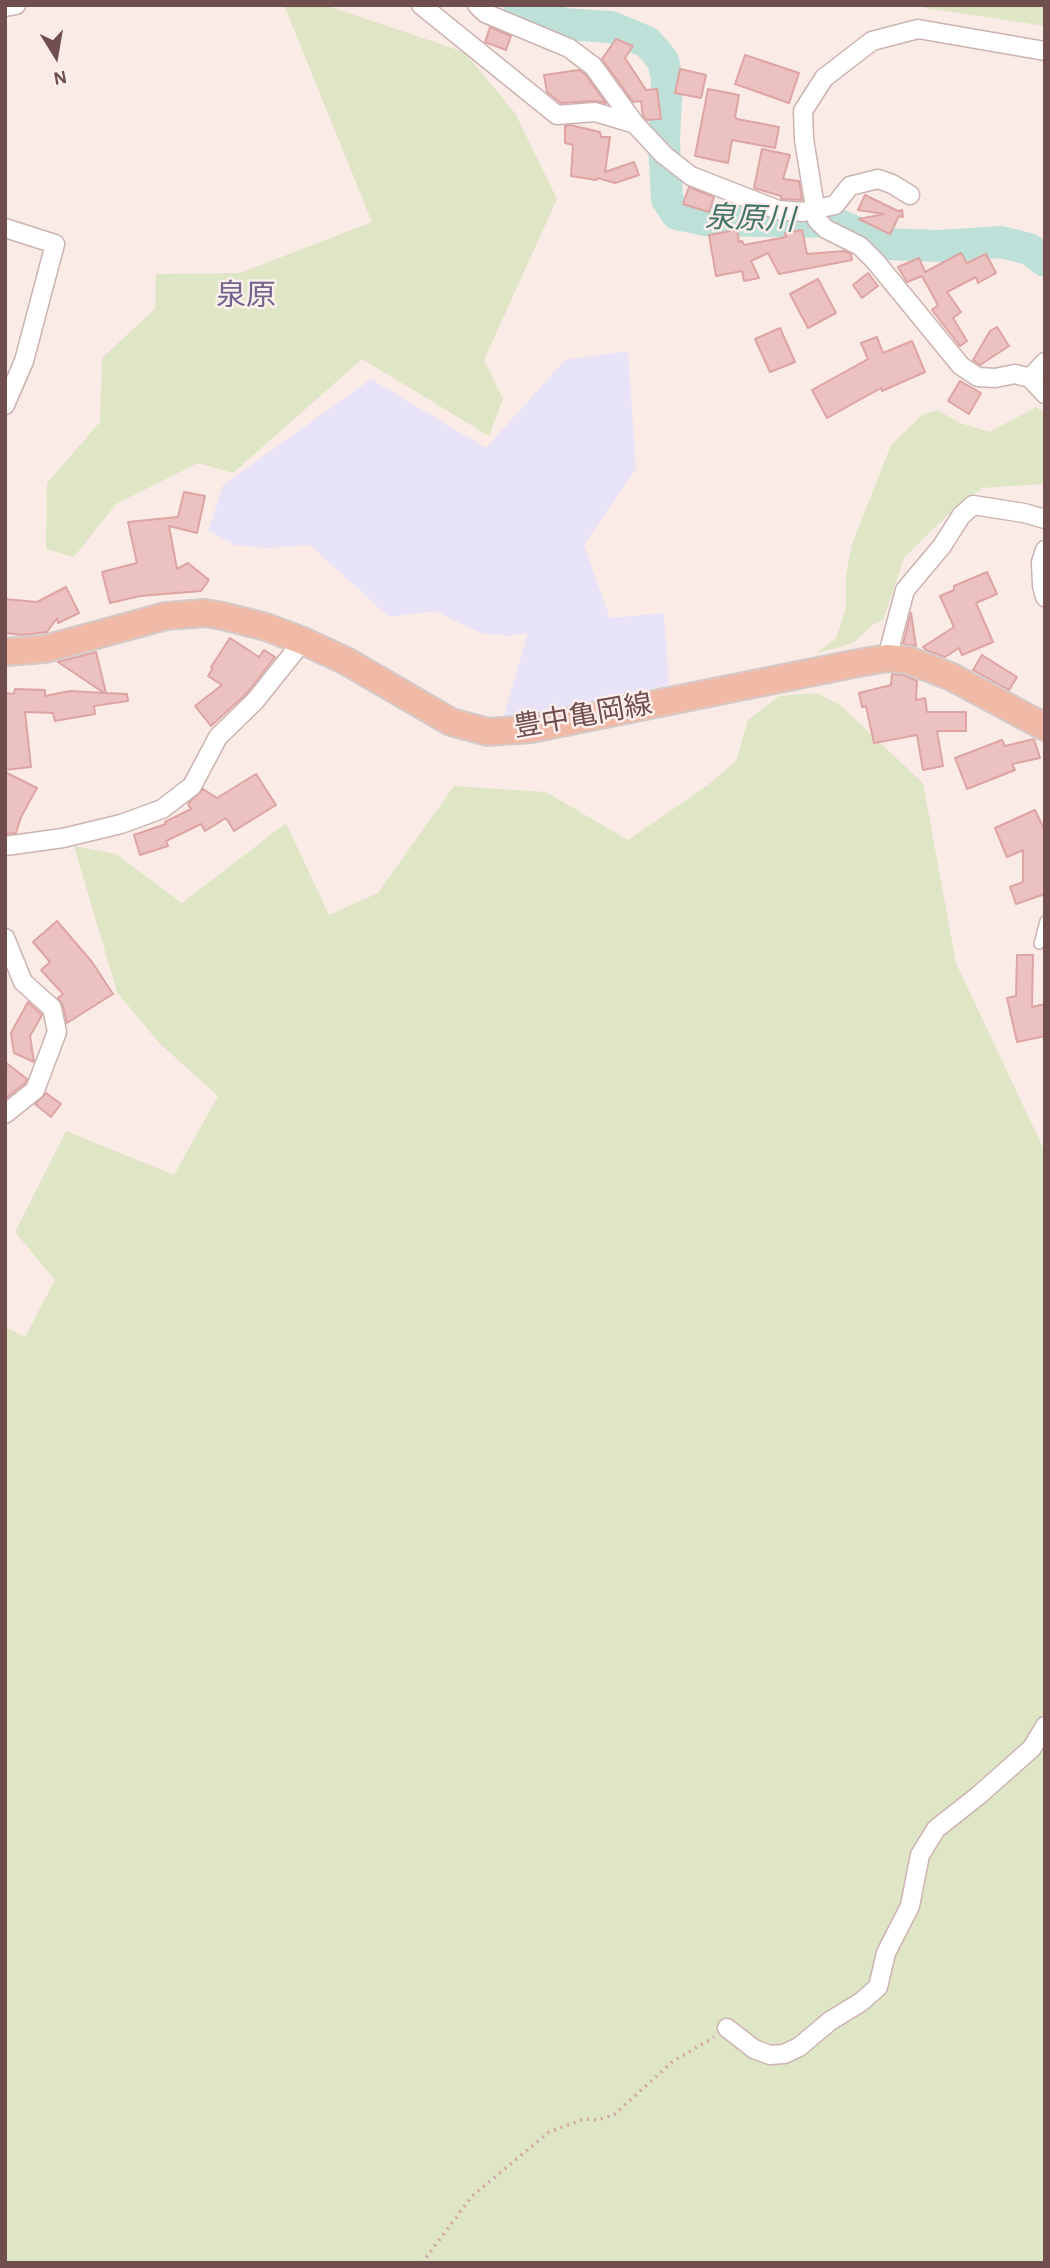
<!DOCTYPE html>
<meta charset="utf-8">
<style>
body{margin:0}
#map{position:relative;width:1050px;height:2268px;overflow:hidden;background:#faebe6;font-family:"Alegreya Sans",sans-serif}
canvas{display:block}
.frame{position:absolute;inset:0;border:7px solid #704e4e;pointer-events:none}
.north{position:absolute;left:21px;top:21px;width:70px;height:70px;-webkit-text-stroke:5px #fdf0ec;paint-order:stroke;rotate:169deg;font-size:19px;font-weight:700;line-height:28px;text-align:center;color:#704e4e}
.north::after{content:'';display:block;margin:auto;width:24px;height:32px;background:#704e4e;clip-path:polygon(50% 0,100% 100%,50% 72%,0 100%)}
</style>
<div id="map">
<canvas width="1050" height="2268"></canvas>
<div class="frame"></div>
<div class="north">N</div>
</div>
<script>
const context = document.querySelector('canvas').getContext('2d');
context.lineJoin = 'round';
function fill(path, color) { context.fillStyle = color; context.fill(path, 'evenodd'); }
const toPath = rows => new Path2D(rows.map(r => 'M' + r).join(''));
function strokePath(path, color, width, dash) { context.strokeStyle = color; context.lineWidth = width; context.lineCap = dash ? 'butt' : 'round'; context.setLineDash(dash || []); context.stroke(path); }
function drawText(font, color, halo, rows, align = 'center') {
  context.font = font + ' "Alegreya Sans","Noto Sans JP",sans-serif'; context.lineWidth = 5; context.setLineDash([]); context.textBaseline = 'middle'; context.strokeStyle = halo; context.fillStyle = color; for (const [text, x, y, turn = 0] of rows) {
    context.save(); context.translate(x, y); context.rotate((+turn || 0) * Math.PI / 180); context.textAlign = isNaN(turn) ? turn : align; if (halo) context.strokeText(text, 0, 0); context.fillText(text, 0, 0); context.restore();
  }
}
fill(toPath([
 [628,351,636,469,584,545,610,618,664,613,669,685,502,722,528,633,508,636,481,633,435,611,389,617,310,545,267,548,235,545,208,531,223,485,371,379,486,448,565,360]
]), '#e8e3f6');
fill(toPath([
 [284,5,325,5,464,52,515,113,557,199,484,360,503,399,489,436,362,359,233,473,198,463,116,504,74,557,46,549,47,483,100,422,102,358,155,309,156,274,240,273,372,222],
 [921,5,1045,5,1045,26,925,8],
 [1036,407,1045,413,1045,484,982,488,944,518,904,558,883,620,874,624,853,643,817,653,836,638,846,608,846,575,852,544,891,445,922,415,937,410,960,423,990,432],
 [816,693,840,705,923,783,956,963,1045,1152,1045,2263,5,2263,5,1327,25,1337,55,1280,15,1232,66,1131,174,1175,218,1096,158,1042,117,992,74,846,116,854,182,903,286,823,329,915,378,893,454,786,546,792,628,840,708,785,736,761,748,720,779,696]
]), '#dee6c6');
strokePath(toPath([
 [519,5,564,24,611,27,647,42,657,53,663,61,667,78,664,142,667,199,677,214,706,220,832,222,884,244,940,246,1001,242,1029,249,1045,261]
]), '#bde1d9', 32);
const building = toPath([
 [490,27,511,36,506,50,485,42,490,27],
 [616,39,633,46,625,58,646,90,657,89,661,119,647,120,643,116,641,101,633,102,602,59,616,39],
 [745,55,799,73,789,103,735,84,745,55],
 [680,69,706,75,701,98,675,93,680,69],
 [579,70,585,74,606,103,595,101,561,103,547,92,544,75,579,70],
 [708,89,739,95,735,117,737,119,779,127,775,148,732,140,728,163,695,156,708,89],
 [570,125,600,132,601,137,610,137,605,172,634,162,639,175,615,183,598,178,596,180,571,176,573,145,565,143,565,126,570,125],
 [762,149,790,155,783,179,799,181,802,200,781,199,781,196,754,188,762,149],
 [689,187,714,197,709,212,683,204,689,187],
 [865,195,898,211,902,210,903,217,899,216,890,234,859,219,884,214,858,210,865,195],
 [737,230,739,242,742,241,744,245,786,237,785,233,802,230,807,254,844,251,851,254,852,260,779,274,768,253,751,261,759,278,744,281,742,271,716,276,709,235,737,230],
 [961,253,967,263,986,254,996,273,978,283,976,277,947,292,961,312,953,318,967,341,960,346,932,310,938,305,922,276,907,282,898,267,919,258,925,272,961,253],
 [868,273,878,286,862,298,853,285,868,273],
 [818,279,836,313,808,328,790,294,818,279],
 [997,327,1009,346,980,365,973,360,990,331,997,327],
 [780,328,795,362,770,372,755,339,780,328],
 [877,337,883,353,912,341,925,372,882,391,881,388,827,418,812,390,868,359,861,343,877,337],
 [960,381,981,393,969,414,948,401,960,381],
 [184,492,205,496,197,533,169,526,177,569,188,563,209,580,201,591,140,596,110,603,102,572,137,563,128,522,178,517,184,492],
 [987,572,997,594,976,603,993,642,962,655,959,648,945,657,926,650,923,647,954,627,940,596,954,590,954,586,987,572],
 [66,587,79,613,58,623,57,618,47,632,22,635,5,633,5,599,37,602,66,587],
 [911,613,916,646,903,644,911,613],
 [230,638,259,657,264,650,275,657,247,693,211,726,195,706,222,685,208,676,213,668,211,667,230,638],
 [96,652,106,693,127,694,128,701,94,706,95,714,55,721,53,713,25,712,31,767,5,770,5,693,14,694,15,689,45,690,45,696,70,691,104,693,58,662,96,652],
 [982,655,1017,677,1009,690,973,670,982,655],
 [892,674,904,675,917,681,916,700,925,698,927,712,966,712,966,731,937,731,943,766,923,770,917,735,874,743,866,706,862,707,859,693,891,685,892,674],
 [1034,739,1040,758,1012,764,1015,770,967,789,955,758,1002,740,1005,746,1034,739],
 [5,772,37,788,21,817,16,833,5,834,5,772],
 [256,774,276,805,234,831,226,818,205,831,201,824,166,841,168,846,140,855,134,835,166,824,165,822,191,809,188,804,203,789,217,798,256,774],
 [1035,810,1045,831,1045,894,1016,904,1010,887,1023,882,1023,850,1007,857,995,828,1035,810],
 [57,921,92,962,113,994,67,1023,63,1006,58,998,63,994,41,970,50,962,33,942,57,921],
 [1017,955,1033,955,1032,1007,1045,1004,1045,1036,1017,1042,1007,998,1016,996,1017,955],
 [28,1002,42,1015,30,1036,34,1062,14,1053,11,1033,28,1002],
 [5,1062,27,1079,25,1083,5,1099,5,1062],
 [46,1093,61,1104,51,1117,35,1104,46,1093]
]);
fill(building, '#ecc2c1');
strokePath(building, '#dda4a3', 2);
const service = toPath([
 [1039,944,1045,921]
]);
const minor = toPath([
 [421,5,557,115,595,112,635,124],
 [477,5,485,13,569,48,593,66,635,124,664,155,691,176,778,210,803,212,835,205,850,186,878,179,892,184,910,195],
 [5,7,16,5],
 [1045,51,918,29,872,41,824,78,803,111,804,139,817,220,826,229,860,246,875,261,961,366,978,377,995,378,1015,374,1030,378,1045,394],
 [5,228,55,244,24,361,5,405],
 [1030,378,1045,362],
 [1045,550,1041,562,1042,585,1045,597],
 [887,658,905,590,942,546,961,516,973,505,1024,513,1045,519],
 [5,846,63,838,121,824,162,809,192,786,218,737,255,701,303,641],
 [5,938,23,982,52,1008,57,1032,35,1090,5,1114],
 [727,2028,754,2049,770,2055,784,2054,799,2047,830,2021,861,2002,878,1987,886,1953,910,1906,920,1855,936,1829,979,1795,1032,1748,1045,1726]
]);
const primary = toPath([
 [5,652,45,649,166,616,205,613,223,616,266,627,303,641,346,661,451,722,488,732,531,729,853,664,887,658,908,660,952,677,1045,727]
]);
strokePath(service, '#ccb3b1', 12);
strokePath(minor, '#ccb3b1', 21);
strokePath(primary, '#d4caca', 30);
strokePath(toPath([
 [422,2263,472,2196,549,2132,584,2119,598,2120,615,2114,672,2062,714,2037]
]), '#d1a5a4', 3.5, [2, 5]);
strokePath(service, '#fff', 9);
strokePath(minor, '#fff', 18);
strokePath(primary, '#f1baa6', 26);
drawText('28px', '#704e4e', '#fdf0ec', [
 ["豊中亀岡線",583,716,-10]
]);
drawText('italic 30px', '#43746a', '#fdf0ec', [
 ["泉原川",750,219,2]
]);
drawText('30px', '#71668c', '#fdf0ec', [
 ["泉原",246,296]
]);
</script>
